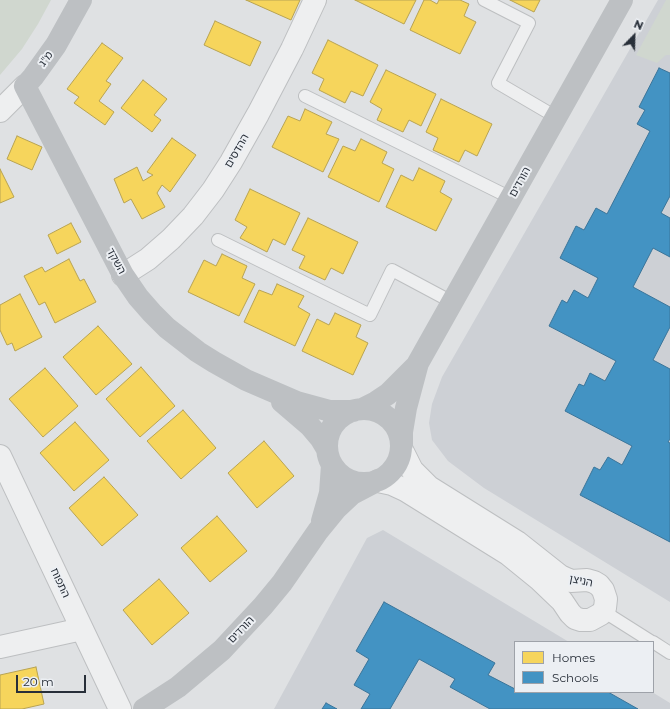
<!DOCTYPE html>
<meta charset="utf-8">
<style>
body{margin:0}
#map{position:relative;width:670px;height:709px;overflow:hidden;background:#dfe1e3;font-family:Montserrat,sans-serif}
canvas{display:block}
.legend{position:absolute;left:514px;top:641px;width:140px;height:52px;box-sizing:border-box;background:#eceff3;border:1px solid #9ea2a9;margin:0;padding:5px 7px;list-style:none;font-size:12px;color:#282f39}
.legend li{display:flex;align-items:center;gap:8px;height:20px}
.legend b{width:20px;border:1px solid #9ea2a9}
.north{position:absolute;left:614px;top:16px;width:40px;height:40px;-webkit-text-stroke:3px #eceff3;paint-order:stroke;rotate:23deg;font-size:11px;font-weight:700;line-height:16px;text-align:center;color:#282f39}
.north::after{content:'';display:block;margin:auto;width:14px;height:18px;background:#282f39;clip-path:polygon(50% 0,100% 100%,50% 72%,0 100%)}
.scale{position:absolute;left:16px;top:675px;width:70px;height:18px;box-sizing:border-box;border:2px solid #282f39;border-top:0;padding-left:5px;font-size:12px;line-height:14px;white-space:nowrap;color:#282f39;-webkit-text-stroke:3px #eceff3;paint-order:stroke}
</style>
<div id="map">
<canvas width="670" height="709"></canvas>
<ul class="legend">
<li><b style="height:11px;background:#f6d55c"></b>Homes</li>
<li><b style="height:11px;background:#4393c3"></b>Schools</li>
</ul>
<div class="north">N</div>
<div class="scale">20 m</div>
</div>
<script>
const context = document.querySelector('canvas').getContext('2d');
context.lineJoin = 'round';
function fill(path, color) { context.fillStyle = color; context.fill(path, 'evenodd'); }
const toPath = rows => new Path2D(rows.map(r => 'M' + r).join(''));
function strokePath(path, color, width, dash) { context.strokeStyle = color; context.lineWidth = width; context.lineCap = dash ? 'butt' : 'round'; context.setLineDash(dash || []); context.stroke(path); }
function drawText(font, color, halo, rows, align = 'center') {
  context.font = font + ' Montserrat,"Noto Sans Hebrew",sans-serif'; context.lineWidth = 4; context.setLineDash([]); context.textBaseline = 'middle'; context.strokeStyle = halo; context.fillStyle = color; for (const [text, x, y, turn = 0] of rows) {
    context.save(); context.translate(x, y); context.rotate((+turn || 0) * Math.PI / 180); context.textAlign = isNaN(turn) ? turn : align; if (halo) context.strokeText(text, 0, 0); context.fillText(text, 0, 0); context.restore();
  }
}
fill(toPath([
 [658,0,670,0,670,602,484,488,448,461,432,440,429,423,432,404,442,377],
 [383,530,569,642,515,642,515,692,652,692,670,703,670,709,274,709,367,538]
]), '#cdd0d5');
fill(toPath([
 [0,0,51,0,38,24,22,49,0,75],
 [666,0,670,0,670,55,666,55,657,63,636,55]
]), '#d0d7cf');
const homes = toPath([
 [246,0,300,0,291,20,246,0],
 [355,0,416,0,404,24,355,0],
 [424,0,430,0,437,4,439,0,460,0,469,4,464,16,476,22,460,54,410,30,424,0],
 [510,0,540,0,534,12,510,0],
 [215,21,261,42,250,66,204,45,215,21],
 [328,40,378,65,363,96,351,91,345,103,319,90,324,79,312,73,328,40],
 [102,43,123,58,106,81,111,84,99,101,114,112,105,125,74,103,79,97,67,89,102,43],
 [386,70,436,94,421,126,409,120,403,132,377,120,382,109,370,102,386,70],
 [143,80,167,99,154,115,161,120,152,132,121,108,143,80],
 [441,99,492,124,477,156,465,150,459,162,433,150,438,138,426,132,441,99],
 [305,109,332,122,326,134,339,139,323,172,272,147,288,116,300,121,305,109],
 [17,136,42,147,32,170,7,159,17,136],
 [172,138,196,155,170,192,162,185,157,193,165,207,142,219,131,199,124,203,114,179,137,167,143,181,153,175,147,172,172,138],
 [361,139,387,152,382,163,394,169,379,202,328,177,343,146,355,151,361,139],
 [419,168,445,181,440,192,452,199,436,231,386,207,401,175,413,181,419,168],
 [0,169,14,197,0,203,0,169],
 [250,189,300,213,285,245,273,239,267,252,240,238,247,227,235,220,250,189],
 [308,218,358,242,343,274,331,268,325,280,299,268,305,256,292,250,308,218],
 [71,223,81,242,57,254,48,235,71,223],
 [222,254,247,266,242,278,255,284,239,316,188,292,204,260,216,266,222,254],
 [69,259,80,281,84,279,96,302,55,323,45,302,39,305,24,276,42,267,45,272,69,259],
 [277,284,304,296,298,307,310,314,295,346,244,322,259,290,272,295,277,284],
 [20,294,42,337,15,351,12,343,7,345,0,330,0,305,20,294],
 [335,313,361,325,356,337,368,343,353,375,302,351,317,319,329,325,335,313],
 [98,326,132,364,96,395,63,357,98,326],
 [141,367,175,406,140,437,106,399,141,367],
 [45,368,78,406,43,437,9,399,45,368],
 [183,410,216,448,181,479,147,441,183,410],
 [75,422,109,460,74,491,40,453,75,422],
 [264,441,294,476,257,508,228,473,264,441],
 [104,477,138,515,102,546,69,508,104,477],
 [217,516,247,551,210,582,181,548,217,516],
 [159,579,189,613,152,645,123,610,159,579],
 [36,667,44,704,22,709,0,709,0,675,36,667]
]);
fill(homes, '#f6d55c');
strokePath(homes, '#b8a352', 1);
const schools = toPath([
 [659,68,670,73,670,196,661,213,670,218,670,257,653,248,633,287,670,307,670,327,653,360,670,369,670,439,668,442,670,443,670,542,580,495,594,467,600,470,608,457,622,465,632,446,565,411,579,384,584,386,590,373,605,381,616,361,549,326,562,300,567,303,574,290,588,298,598,278,560,258,576,226,584,230,596,208,607,214,650,131,637,124,645,110,639,107,659,68],
 [384,602,495,663,488,675,515,689,515,692,608,692,638,709,490,709,450,687,455,679,419,659,390,709,361,709,370,694,354,685,369,659,356,651,384,602],
 [326,703,337,709,322,709,326,703]
]);
fill(schools, '#4393c3');
strokePath(schools, '#3b759a', 1);
const lane = toPath([
 [484,0,529,23,498,83,556,117],
 [305,96,511,198],
 [218,240,370,315,392,270,452,302],
 [603,611,652,642],
 [653,642,670,653]
]);
const street = toPath([
 [0,111,25,86],
 [123,275,148,259,171,239,193,216,213,190,231,162,258,114,292,49,315,0],
 [0,456,120,709],
 [378,481,392,484,405,490,508,554,540,580,562,601,570,613,575,618,581,620,590,620,601,614,605,608,606,599,603,590,599,585,594,582,587,580,571,581,560,576,517,542,429,487,412,470,402,450],
 [0,647,82,629]
]);
strokePath(lane, '#bdbfc1', 14);
strokePath(street, '#bdbfc1', 24);
strokePath(lane, '#eeeff0', 12);
strokePath(street, '#eeeff0', 22);
strokePath(toPath([
 [81,0,56,45,33,77,25,86,123,275,138,297,152,313,167,328,198,352,214,362,246,380,297,402,330,411,353,411],
 [282,402,310,426,321,439,327,449],
 '327 446a37 37 0 1 1 74 0a37 37 0 1 1-74 0Z',
 [362,409,376,402,388,394,415,367],
 [402,444,402,432,406,408,418,363,622,0],
 [322,521,330,493,332,465],
 [144,709,178,687,222,650,263,606,282,583,318,531,336,509,352,494,373,483]
]), '#bdc0c3', 22);
drawText('11px', '#282f39', '#eceff3', [
 ["מ\"ג",46,59,-54],
 ["ההדסים",237,151,-60],
 ["הורדים",520,182,-61],
 ["השקד",116,261,61],
 ["הניצן",581,581,11],
 ["התפוח",60,583,65],
 ["הורדים",241,630,-46]
]);
</script>
